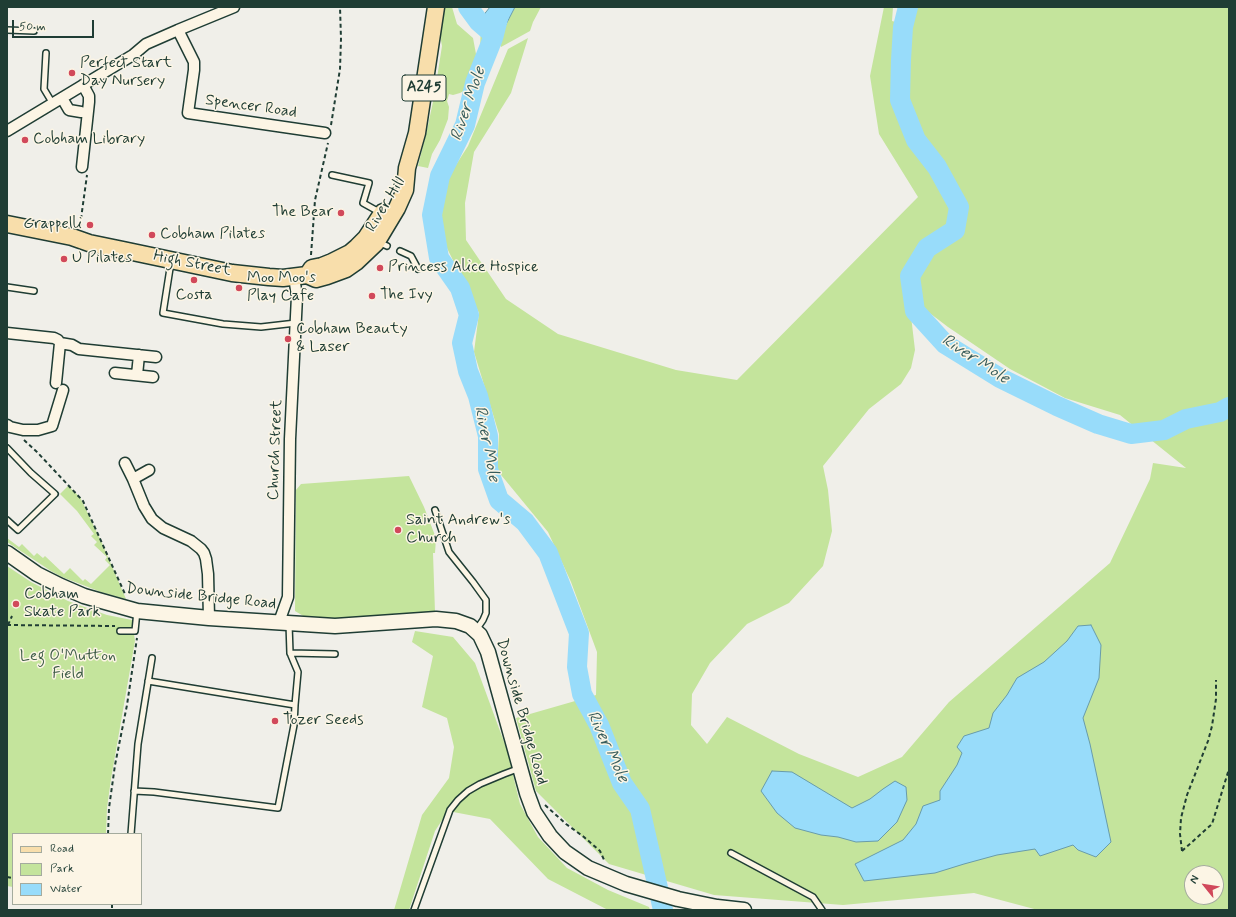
<!DOCTYPE html>
<style>
body{margin:0}
#map{position:relative;width:1236px;height:917px;overflow:hidden;background:#f0efe9;font-family:Mynerve,sans-serif}
canvas{display:block}
.frame{position:absolute;inset:0;border:8px solid #1f3d34;pointer-events:none}
.legend{position:absolute;left:12px;top:833px;width:130px;height:72px;box-sizing:border-box;background:#fcf5e5;border:1px solid #a4ab9e;margin:0;padding:5px 7px;list-style:none;font-size:12px;color:#1f3d34}
.legend li{display:flex;align-items:center;gap:8px;height:20px}
.legend b{width:20px;border:1px solid #a4ab9e}
.north{position:absolute;left:1184px;top:865px;width:40px;height:40px;box-sizing:border-box;background:#fcf5e5;border:1px solid #a4ab9e;border-radius:50%;rotate:300deg;font-size:11px;font-weight:700;line-height:16px;text-align:center;color:#1f3d34}
.north::after{content:'';display:block;margin:auto;width:14px;height:18px;background:#d1495b;clip-path:polygon(50% 0,100% 100%,50% 72%,0 100%)}
.scale{position:absolute;left:12px;top:20px;width:82px;height:18px;box-sizing:border-box;border:2px solid #1f3d34;border-top:0;padding-left:5px;font-size:12px;line-height:14px;white-space:nowrap;color:#1f3d34;-webkit-text-stroke:3px #fcf5e5;paint-order:stroke}
</style>
<div id="map">
<canvas width="1236" height="917"></canvas>
<div class="frame"></div>
<ul class="legend">
<li><b style="height:5px;background:#f8deab"></b>Road</li>
<li><b style="height:11px;background:#c4e49c"></b>Park</li>
<li><b style="height:11px;background:#98dcfa"></b>Water</li>
</ul>
<div class="north">N</div>
<div class="scale">50 m</div>
</div>
<script>
const context = document.querySelector('canvas').getContext('2d');
context.lineJoin = 'round';
function fill(path, color) { context.fillStyle = color; context.fill(path, 'evenodd'); }
const toPath = rows => new Path2D(rows.map(r => 'M' + r).join(''));
function strokePath(path, color, width, dash) { context.strokeStyle = color; context.lineWidth = width; context.lineCap = dash ? 'butt' : 'round'; context.setLineDash(dash || []); context.stroke(path); }
function drawText(font, color, halo, rows, align = 'center') {
  context.font = font + ' Mynerve,sans-serif'; context.lineWidth = 3; context.setLineDash([]); context.textBaseline = 'middle'; context.strokeStyle = halo; context.fillStyle = color; for (const [text, x, y, turn = 0] of rows) {
    context.save(); context.translate(x, y); context.rotate((+turn || 0) * Math.PI / 180); context.textAlign = isNaN(turn) ? turn : align; if (halo) context.strokeText(text, 0, 0); context.fillText(text, 0, 0); context.restore();
  }
}
fill(toPath([
 [445,7,452,7,457,24,473,38,476,54,475,70,479,78,477,85,468,88,460,93,453,95,449,94,447,101,449,107,448,119,440,140,432,154,428,168,418,166,427,130,434,97,442,46,440,35],
 [515,7,541,7,533,22,530,31,501,47,498,40],
 [884,7,893,7,892,21,910,26,916,7,1229,7,1229,910,1038,910,974,893,843,905,714,895,609,864,536,791,516,718,596,695,597,652,571,582,548,532,497,470,499,434,474,352,479,313,442,238,441,208,447,179,468,146,508,49,528,38,511,93,474,152,465,203,466,240,506,299,558,334,676,370,737,380,918,197,879,134,870,76],
 [923,308,948,327,1010,369,1065,398,1120,415,1186,468,1153,463,1150,479,1110,563,949,702,902,757,858,777,799,754,727,717,707,744,691,725,692,694,710,663,747,624,789,603,823,566,832,531,828,490,823,466,869,409,901,384,911,368,915,350,911,316],
 [1192,873,1216,873,1216,897,1192,897],
 [481,25,496,38,492,47,489,64,485,64,480,50],
 [409,476,424,507,436,538,435,553,433,553,435,612,334,620,305,617,295,611,296,490,301,484],
 [68,486,80,497,102,543,126,599,101,592,62,577,51,571,7,542,7,538,19,547,22,544,34,556,37,553,43,558,45,556,64,574,70,568,83,581,85,579,91,584,110,565,105,560,107,557,94,545,97,542,91,536,94,534,77,511,60,494],
 [7,566,31,582,68,601,107,615,132,620,135,641,111,779,107,808,106,834,13,834,13,887,7,886],
 [415,631,453,637,475,663,507,750,520,804,538,837,567,868,608,890,649,907,650,910,608,910,548,879,490,819,448,811,435,831,409,910,394,910,422,815,449,778,454,747,447,718,422,707,433,656,412,642]
]), '#c4e49c');
const water = toPath([
 [490,7,515,7,498,40,474,27,490,7],
 [1091,625,1101,645,1099,678,1083,718,1090,744,1111,842,1096,857,1078,850,1073,845,1040,856,1035,849,997,855,964,864,935,873,864,881,855,864,903,840,916,824,923,806,940,800,940,791,957,765,962,753,957,747,964,736,989,728,993,713,1007,695,1017,678,1044,662,1067,641,1078,626,1091,625],
 [772,771,792,772,852,808,870,799,883,789,895,781,906,787,907,800,897,822,878,841,856,842,838,837,821,835,795,828,777,813,761,791,772,771]
]);
fill(water, '#98dcfa');
strokePath(water, '#689cab', 1);
strokePath(toPath([
 [468,7,479,22,494,35],
 [501,7,493,38,475,83,465,125,440,176,432,215,439,258,460,288,469,315,462,343,468,371,478,396,488,436,488,469,499,500,525,522,548,553,579,633,577,667,582,694,599,725,622,783,640,809,663,910],
 [908,7,903,27,901,60,900,100,916,140,937,167,959,207,955,230,927,248,910,276,915,311,945,344,1000,378,1057,406,1098,424,1131,434,1164,430,1186,419,1220,412,1229,407]
]), '#98dcfa', 20);
const lane = toPath([
 [7,30,34,31],
 [46,53,44,89,53,104],
 [332,175,369,183,363,203,381,213],
 [378,242,387,246],
 [400,251,411,256,418,269],
 [171,262,163,313,223,324,261,327,296,323],
 [7,287,34,291],
 [7,448,31,473,55,494,18,530,7,520],
 [435,510,449,552,473,582,486,600,486,613,483,620,476,630],
 [120,631,135,631,137,611],
 [290,653,335,654],
 [148,681,295,705,298,672,290,653,289,624],
 [134,791,154,792,278,808,294,725,295,705],
 [131,834,138,744,152,658],
 [731,853,813,897,822,910],
 [414,910,450,810,458,800,468,791,480,784,504,774,520,768]
]);
const street = toPath([
 [178,30,194,62,194,70,188,113,325,133],
 [62,98,69,110,81,112],
 [7,131,133,55,146,44,178,30,234,7],
 [82,167,89,102,89,96,83,85],
 [7,333,54,338,58,340,60,343,72,345,79,349,156,357],
 [115,373,153,377],
 [137,375,139,355],
 [56,383,60,343],
 [7,425,10,427,23,430,38,430,52,426,63,390],
 [125,463,133,479,144,506,152,519,163,528,191,541,201,549,204,553,206,559,208,574,209,618],
 [133,479,149,470],
 [279,622,288,597,290,439,297,296,294,277]
]);
const secondary = toPath([
 [7,553,37,574,61,586,84,596,137,611,209,618,335,626,436,619,456,621,470,626,480,635,488,652,527,793,534,812,550,836,565,852,588,868,626,884,678,899,717,907,744,910]
]);
const primary = toPath([
 [7,224,72,237,89,243,123,250,232,273,269,277,283,278,307,275],
 [308,274,312,268,322,266,332,262,350,253,357,247,366,238,383,212],
 [307,275,316,279,327,276,346,269,356,262,376,243,397,208,405,190,407,168,417,133,436,7]
]);
strokePath(lane, '#1f3d34', 8);
strokePath(street, '#1f3d34', 13);
strokePath(secondary, '#1f3d34', 17);
strokePath(primary, '#1f3d34', 19);
strokePath(toPath([
 [331,125,340,69,341,39,340,7],
 [80,226,87,175],
 [311,255,315,200,328,143],
 [24,440,37,452,83,501,125,594],
 [7,625,115,626],
 [8,625,12,616],
 [545,805,566,824,584,837,600,851,605,862],
 [108,834,109,808,115,765,127,705,137,638],
 [1182,851,1180,834,1181,818,1187,795,1208,741,1212,726,1216,699,1216,680],
 [1182,851,1212,824,1229,769],
 [7,877,13,878],
 [112,904,112,910]
]), '#1f3d34', 2, [4, 3]);
strokePath(lane, '#fcf5e5', 5);
strokePath(street, '#fcf5e5', 10);
strokePath(secondary, '#fcf5e5', 14);
strokePath(primary, '#f8deab', 16);
for (const [x, y, r, color] of [
 [72,73,4,"#d1495b"],
 [25,140,4,"#d1495b"],
 [341,213,4,"#d1495b"],
 [90,225,4,"#d1495b"],
 [152,235,4,"#d1495b"],
 [64,259,4,"#d1495b"],
 [380,268,4,"#d1495b"],
 [194,280,4,"#d1495b"],
 [239,288,4,"#d1495b"],
 [372,296,4,"#d1495b"],
 [288,339,4,"#d1495b"],
 [398,530,4,"#d1495b"],
 [16,604,4,"#d1495b"],
 [275,721,4,"#d1495b"]
]) { const dot = new Path2D(); dot.arc(x, y, r, 0, 2 * Math.PI); context.fillStyle = color; context.fill(dot); strokePath(dot, '#fcf5e5', 1.5); }
for (const [x, y, w] of [
 [424,88,44]
]) { const box = new Path2D(); box.roundRect(x - w / 2, y - 13, w, 26, 3); context.fillStyle = '#fcf5e5'; context.fill(box); strokePath(box, '#1f3d34', 1); }
drawText('bold 15px', '#1f3d34', null, [
 ["A245",424,88]
]);
drawText('16px', '#1f3d34', '#fcf5e5', [
 ["Perfect Start",80,64],
 ["Day Nursery",80,82],
 ["Cobham Library",33,140],
 ["The Bear",333,213,"right"],
 ["Grappelli",82,225,"right"],
 ["Cobham Pilates",160,235],
 ["U Pilates",72,259],
 ["Princess Alice Hospice",388,268],
 ["Moo Moo's",247,279],
 ["Play Cafe",247,297],
 ["Costa",194,296,"center"],
 ["The Ivy",380,296],
 ["Cobham Beauty",296,330],
 ["& Laser",296,348],
 ["Saint Andrew's",406,521],
 ["Church",406,539],
 ["Cobham",24,595],
 ["Skate Park",24,613],
 ["Tozer Seeds",283,721]
], 'left');
drawText('16px', '#1f3d34', '#fcf5e5', [
 ["Spencer Road",251,107,8],
 ["River Hill",386,205,-59],
 ["High Street",192,264,11],
 ["Church Street",276,450,-88],
 ["Downside Bridge Road",201,597,6],
 ["Downside Bridge Road",521,712,74]
]);
drawText('16px', '#405e49', '#fcf5e5', [
 ["Leg O'Mutton",68,657],
 ["Field",68,675]
]);
drawText('italic 17px', '#375d5c', '#fcf5e5', [
 ["River Mole",469,104,-71],
 ["River Mole",975,360,33],
 ["River Mole",486,444,79],
 ["River Mole",607,747,65]
]);
</script>
